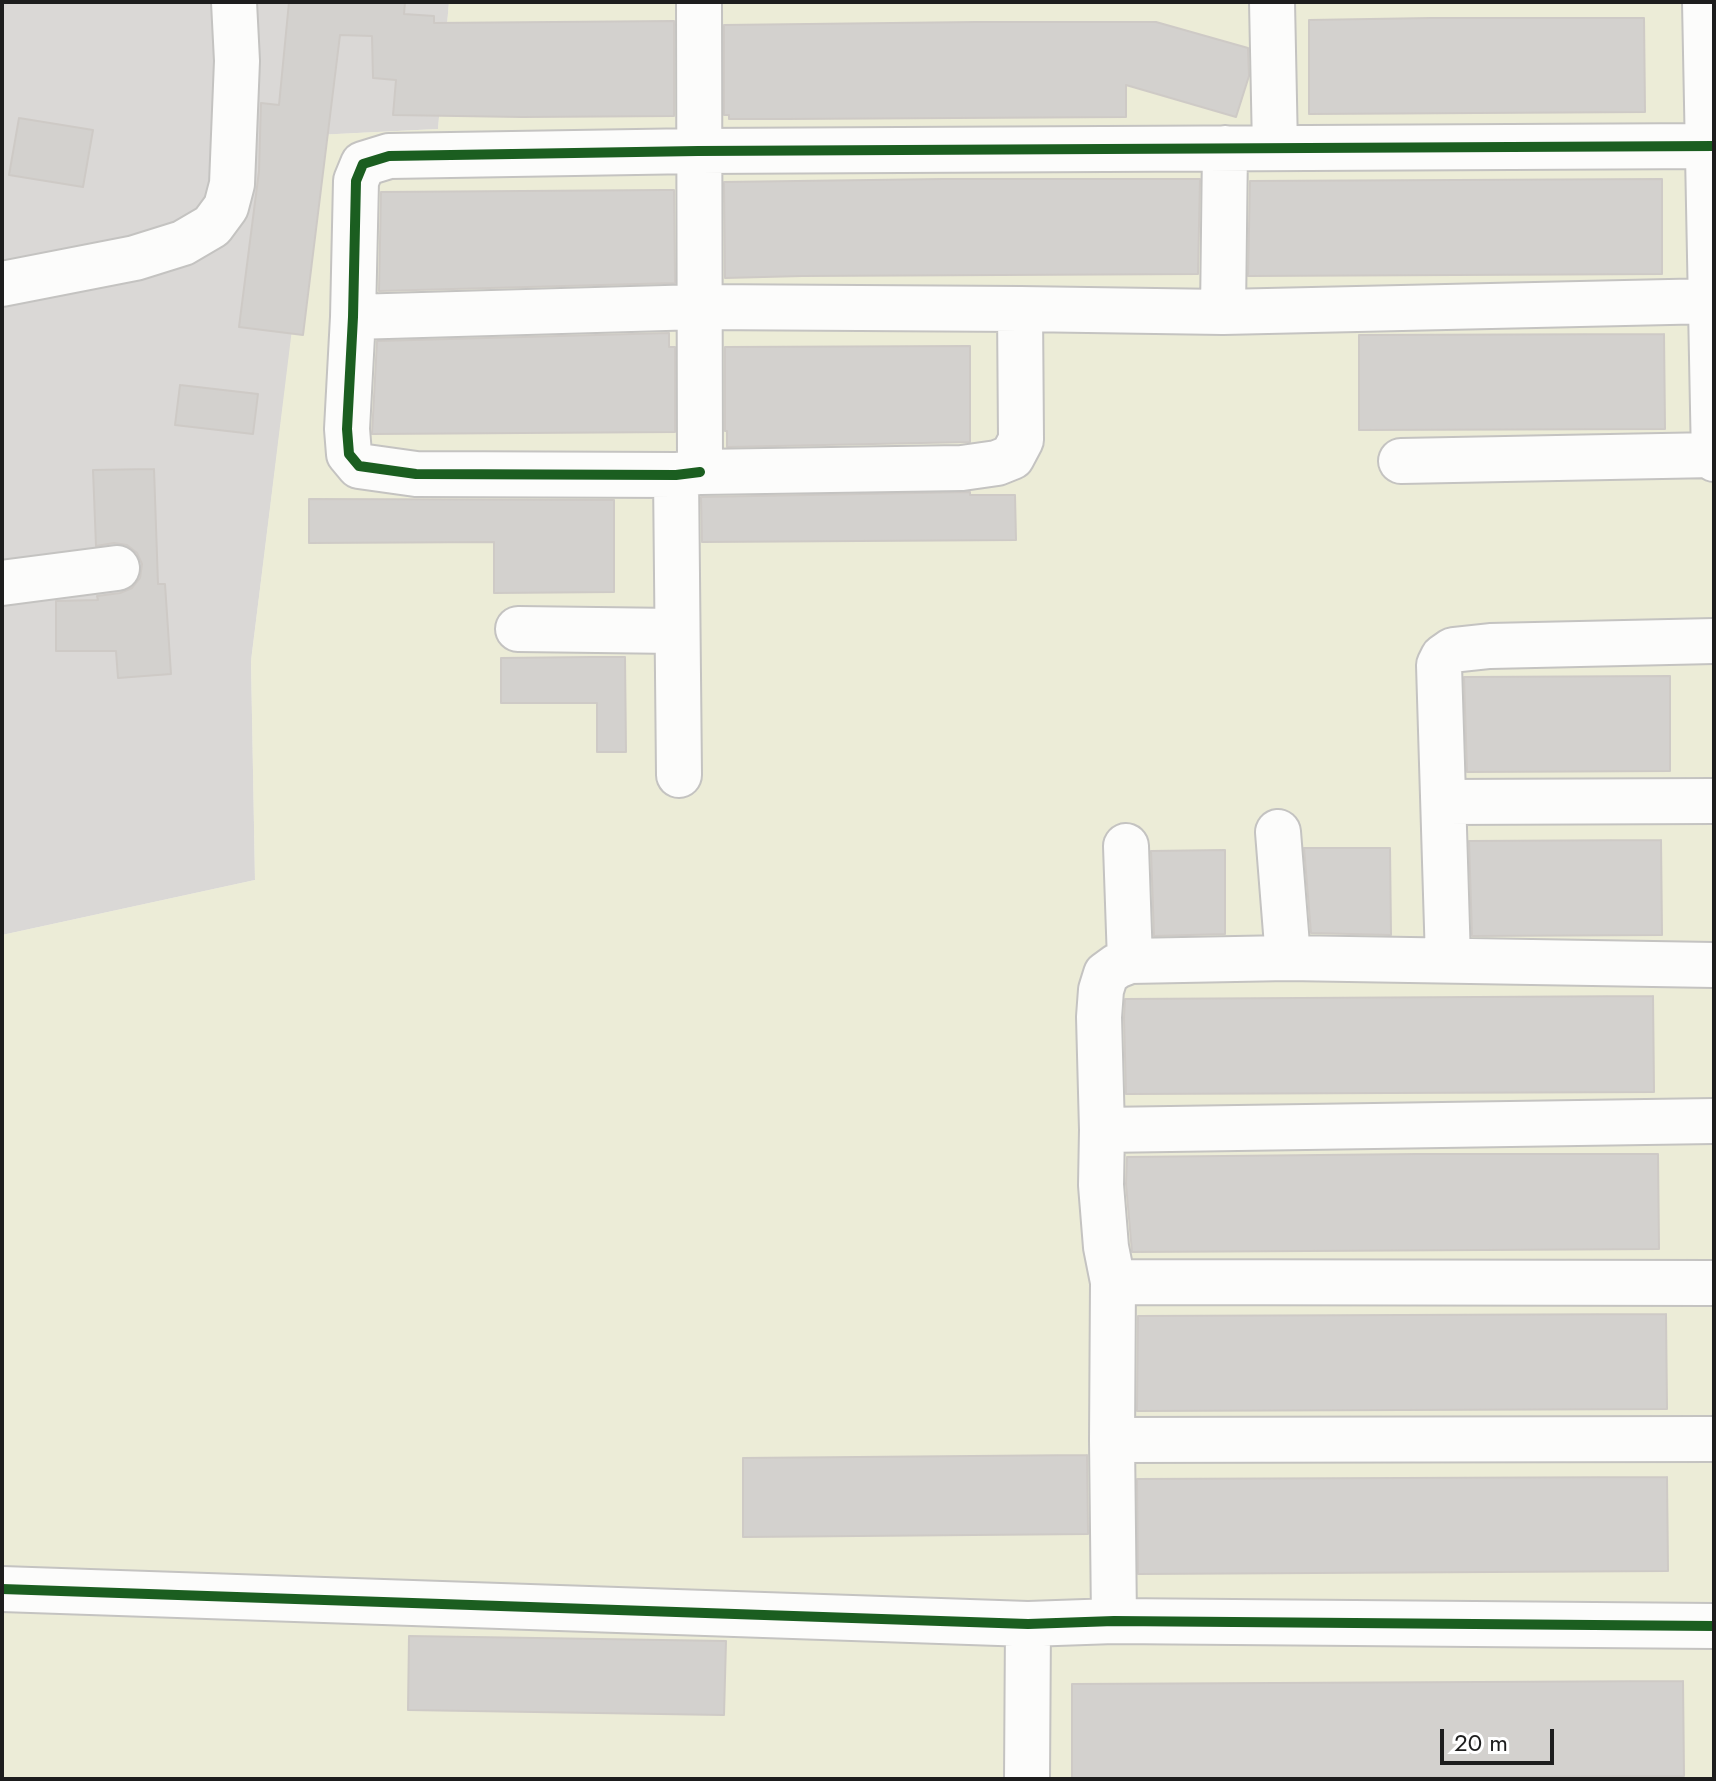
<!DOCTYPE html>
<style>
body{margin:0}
#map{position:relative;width:1716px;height:1781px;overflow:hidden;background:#ebe9e5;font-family:Jost,sans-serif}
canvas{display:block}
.frame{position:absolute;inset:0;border:4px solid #1d1d1d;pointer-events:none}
.scale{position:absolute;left:1440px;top:1729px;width:114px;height:36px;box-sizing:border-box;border:4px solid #1d1d1d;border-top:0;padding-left:10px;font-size:24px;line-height:28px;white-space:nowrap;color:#1d1d1d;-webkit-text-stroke:6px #fff;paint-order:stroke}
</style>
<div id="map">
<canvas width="1716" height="1781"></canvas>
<div class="frame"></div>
<div class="scale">20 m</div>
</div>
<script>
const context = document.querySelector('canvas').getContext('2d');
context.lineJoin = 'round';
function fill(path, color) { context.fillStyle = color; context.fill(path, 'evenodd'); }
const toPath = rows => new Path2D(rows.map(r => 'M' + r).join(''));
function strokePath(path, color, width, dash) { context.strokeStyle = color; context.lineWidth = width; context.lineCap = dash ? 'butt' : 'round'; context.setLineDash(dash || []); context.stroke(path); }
fill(toPath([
 [2,2,449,2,438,129,317,135,251,661,255,880,2,935]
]), '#dad8d6');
fill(toPath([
 [449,2,1714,2,1714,1779,2,1779,2,935,255,880,251,661,316,135,438,129]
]), '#ececd7');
const building = toPath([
 [289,2,405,2,404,14,434,16,434,23,674,21,674,116,522,117,393,115,396,80,373,78,372,36,340,35,303,335,239,327,259,171,261,103,279,105,289,2],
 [1431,18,1644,18,1645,112,1309,114,1309,20,1431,18],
 [976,22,1156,22,1248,48,1249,76,1236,117,1126,85,1126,117,786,119,729,119,729,115,724,115,724,25,976,22],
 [19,118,93,130,83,187,9,175,19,118],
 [943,179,1200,179,1198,274,802,276,725,278,724,182,943,179],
 [1662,179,1662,274,1248,276,1250,181,1662,179],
 [664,190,674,190,675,283,379,291,381,192,664,190],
 [669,333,669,347,675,347,675,432,372,434,377,341,669,333],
 [1664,334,1665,429,1359,430,1359,335,1664,334],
 [970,346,970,442,727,447,727,431,725,431,725,347,970,346],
 [180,385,258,394,253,434,175,425,180,385],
 [154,469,158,584,165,584,171,674,118,678,116,651,56,651,56,601,98,600,97,596,120,593,132,588,140,578,142,564,137,553,127,545,114,543,96,546,93,470,154,469],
 [970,492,970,495,1015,495,1016,540,702,542,701,497,970,492],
 [309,499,614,500,614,592,494,593,494,542,309,543,309,499],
 [591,657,625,657,626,752,597,752,597,703,501,703,501,658,591,657],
 [1670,676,1670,771,1467,772,1464,677,1670,676],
 [1661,840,1662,935,1472,936,1469,841,1661,840],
 [1304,848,1390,848,1391,935,1311,933,1304,848],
 [1225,850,1225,934,1154,936,1151,851,1225,850],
 [1653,996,1654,1092,1126,1094,1124,1018,1125,999,1653,996],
 [1416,1154,1658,1154,1659,1249,1132,1252,1126,1184,1127,1157,1416,1154],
 [1666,1314,1667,1409,1137,1411,1138,1316,1666,1314],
 [1087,1455,1088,1534,743,1537,743,1458,1087,1455],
 [1667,1477,1668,1571,1138,1574,1137,1479,1667,1477],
 [409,1636,726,1641,724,1715,408,1710,409,1636],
 [1683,1681,1684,1776,1072,1779,1072,1684,1683,1681]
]);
fill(building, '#d3d1ce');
strokePath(building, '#cecac6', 2);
const minor = toPath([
 [699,2,700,472,962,468,997,463,1012,457,1021,440,1020,309],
 [1272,2,1275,148],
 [1705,2,1714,459],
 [2,284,135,258,183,243,212,226,226,207,232,184,237,61,234,2],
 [1223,312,1225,148],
 [353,317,700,307,1020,309,1223,312,1714,301],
 [1401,461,1714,455],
 [700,472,676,475,416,474,359,466,349,454,347,429,353,317,356,181,363,164,389,156,698,151,1714,146],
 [676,475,679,775],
 [2,583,117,568],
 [518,629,676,631],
 [1444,802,1714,801],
 [1278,832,1288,958],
 [1126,846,1130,961],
 [1448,960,1439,665,1443,657,1453,650,1490,646,1714,641],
 [1102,1130,1714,1121],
 [1113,1282,1714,1283],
 [1112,1440,1714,1439],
 [2,1589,1028,1624,1114,1621,1714,1626],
 [1114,1621,1112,1440,1113,1282,1106,1247,1101,1185,1102,1130,1099,1017,1101,990,1106,974,1117,966,1130,961,1288,958,1714,965],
 [1027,1779,1028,1624]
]);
strokePath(minor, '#c4c3c1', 48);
strokePath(minor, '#fcfcfb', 44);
strokePath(toPath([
 [700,472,676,475,416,474,359,466,349,454,347,429,353,317,356,181,363,164,389,156,698,151,1714,146],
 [2,1589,1028,1624,1114,1621,1714,1626]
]), '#1b5e20', 10);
</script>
